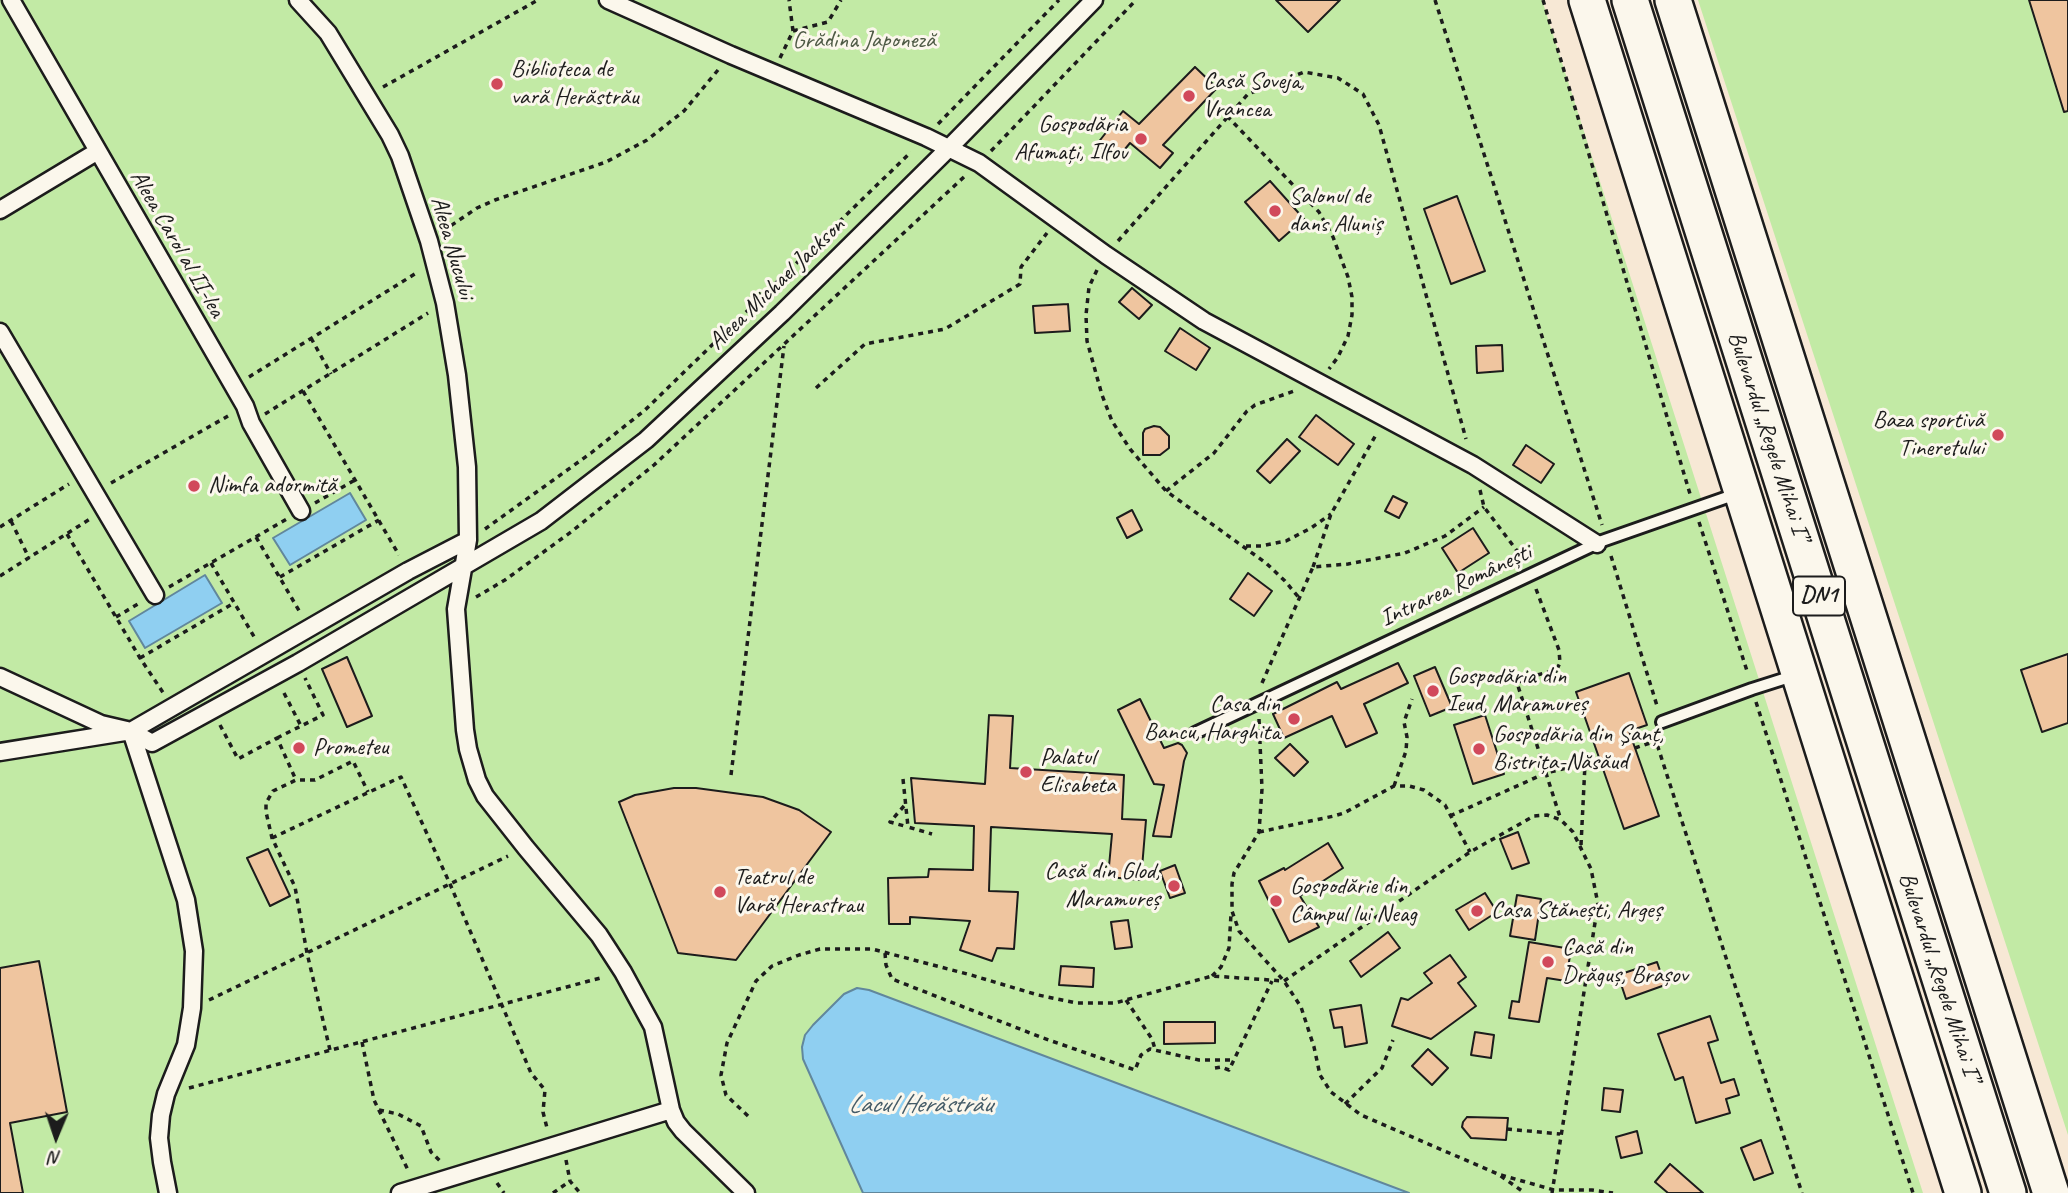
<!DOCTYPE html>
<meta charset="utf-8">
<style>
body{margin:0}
#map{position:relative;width:2068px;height:1193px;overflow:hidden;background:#f7e8d5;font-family:Caveat,sans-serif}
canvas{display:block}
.north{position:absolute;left:21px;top:1102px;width:70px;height:70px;-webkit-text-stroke:5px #fbf7ec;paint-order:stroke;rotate:182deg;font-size:19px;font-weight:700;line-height:28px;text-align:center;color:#1c1c1c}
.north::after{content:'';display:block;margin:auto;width:24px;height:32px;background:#1c1c1c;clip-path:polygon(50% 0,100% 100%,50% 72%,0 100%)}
</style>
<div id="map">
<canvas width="2068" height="1193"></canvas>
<div class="north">N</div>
</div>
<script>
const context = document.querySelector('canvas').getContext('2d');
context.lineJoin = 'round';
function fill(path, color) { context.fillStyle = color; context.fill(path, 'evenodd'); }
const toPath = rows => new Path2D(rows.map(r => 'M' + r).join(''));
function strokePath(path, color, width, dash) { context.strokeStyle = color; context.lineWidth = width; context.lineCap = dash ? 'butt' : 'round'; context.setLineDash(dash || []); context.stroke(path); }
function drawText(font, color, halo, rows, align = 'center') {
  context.font = font + ' Caveat,sans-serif'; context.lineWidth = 6; context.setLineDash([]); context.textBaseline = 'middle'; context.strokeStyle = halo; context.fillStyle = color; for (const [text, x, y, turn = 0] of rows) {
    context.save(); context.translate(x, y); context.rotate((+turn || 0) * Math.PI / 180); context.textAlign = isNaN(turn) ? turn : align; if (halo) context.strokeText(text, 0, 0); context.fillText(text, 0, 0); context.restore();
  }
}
fill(toPath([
 [0,0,1542,0,1923,1193,1409,1193,869,990,857,988,803,1059,863,1193,0,1193],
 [1698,0,2068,0,2068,1135]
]), '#c2eaa5');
const water = toPath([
 [350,493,366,520,290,565,273,538,350,493],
 [205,575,222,603,145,648,129,621,205,575],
 [857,988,869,990,1409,1193,863,1193,803,1059,802,1047,805,1035,813,1025,844,994,857,988]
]);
fill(water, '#8fcff1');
strokePath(water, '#61879c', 2);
const building = toPath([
 [1276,0,1340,0,1308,32,1276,0],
 [2029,0,2068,0,2068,111,2064,112,2029,0],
 [1195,67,1217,88,1163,145,1173,153,1160,168,1130,143,1116,160,1097,144,1123,111,1139,124,1195,67],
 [1270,181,1304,219,1279,241,1245,202,1270,181],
 [1457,196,1485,271,1451,284,1424,209,1457,196],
 [1132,288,1152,305,1139,319,1119,302,1132,288],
 [1068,304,1070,331,1035,333,1033,306,1068,304],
 [1180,328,1210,348,1196,370,1165,351,1180,328],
 [1502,345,1503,371,1477,373,1476,346,1502,345],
 [1316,415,1354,444,1338,465,1299,437,1316,415],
 [1154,426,1160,427,1169,436,1169,448,1160,455,1143,455,1143,433,1145,429,1154,426],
 [1287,439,1300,451,1270,483,1257,471,1287,439],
 [1526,445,1554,464,1541,483,1513,465,1526,445],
 [1393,496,1407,503,1399,518,1385,511,1393,496],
 [1132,510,1142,530,1127,538,1117,518,1132,510],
 [1473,528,1489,553,1458,573,1442,548,1473,528],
 [1248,573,1272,591,1254,616,1230,599,1248,573],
 [2068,654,2068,723,2042,732,2021,670,2068,654],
 [347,657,372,716,347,727,322,669,347,657],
 [1398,663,1408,683,1364,704,1377,733,1346,747,1332,716,1284,738,1273,714,1337,682,1341,689,1398,663],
 [1435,667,1452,707,1430,716,1414,676,1435,667],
 [1629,673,1647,725,1629,731,1659,816,1624,829,1576,692,1629,673],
 [1140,699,1164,748,1178,743,1182,745,1187,753,1184,761,1171,837,1153,836,1164,785,1154,784,1118,710,1140,699],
 [989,715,1013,716,1010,768,1124,775,1122,819,1146,820,1141,880,1108,877,1112,834,991,827,989,891,1018,892,1014,949,997,948,992,961,960,950,970,921,910,917,910,924,889,924,888,878,928,877,929,869,973,870,974,826,915,823,911,778,985,784,989,715],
 [1485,715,1504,774,1473,784,1454,725,1485,715],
 [1290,744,1308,762,1294,776,1275,758,1290,744],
 [674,788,696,788,763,797,799,810,831,832,736,960,678,953,619,802,635,795,674,788],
 [1518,832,1529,863,1512,869,1500,839,1518,832],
 [1328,843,1343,868,1300,896,1319,927,1289,942,1259,881,1284,868,1285,870,1328,843],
 [268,849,290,896,270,906,247,858,268,849],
 [1175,865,1185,893,1170,898,1160,871,1175,865],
 [1485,893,1497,912,1469,930,1456,910,1485,893],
 [1517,895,1541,899,1535,940,1510,936,1517,895],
 [1128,920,1132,947,1115,949,1111,922,1128,920],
 [1388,932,1400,948,1361,977,1350,961,1388,932],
 [1529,942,1571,949,1566,981,1547,978,1539,1022,1509,1018,1512,1001,1519,1002,1529,942],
 [1450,955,1466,977,1458,983,1476,1006,1431,1039,1392,1026,1401,998,1408,1000,1432,983,1424,973,1450,955],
 [39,961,67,1112,10,1123,23,1193,0,1193,0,968,39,961],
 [1657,962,1665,985,1626,999,1618,975,1657,962],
 [1061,966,1094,968,1093,987,1059,985,1061,966],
 [1361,1005,1367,1043,1345,1047,1342,1027,1334,1028,1330,1010,1361,1005],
 [1710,1016,1718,1040,1708,1043,1721,1083,1734,1079,1739,1095,1726,1099,1730,1113,1696,1123,1683,1077,1675,1080,1658,1034,1710,1016],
 [1164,1022,1215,1022,1215,1043,1164,1044,1164,1022],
 [1475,1032,1494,1035,1491,1058,1471,1055,1475,1032],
 [1428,1049,1448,1068,1432,1085,1412,1066,1428,1049],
 [1604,1088,1623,1090,1620,1112,1602,1110,1604,1088],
 [1467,1117,1508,1118,1506,1140,1471,1138,1462,1127,1463,1122,1467,1117],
 [1637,1131,1642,1153,1621,1158,1616,1137,1637,1131],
 [1761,1140,1773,1173,1754,1180,1741,1148,1761,1140],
 [1670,1164,1703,1193,1668,1193,1655,1182,1670,1164]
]);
fill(building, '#efc59f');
strokePath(building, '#1c1c1c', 2);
const service = toPath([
 [1662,722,1752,689,1796,675],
 [1195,733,1602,541,1739,493]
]);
const pedestrian = toPath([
 [11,0,245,406,251,423,301,511],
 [298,0,328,33,390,135,400,156,429,241,445,303,457,375,467,467,468,540,456,609,465,730,468,749,477,780,485,796,526,848,599,935,623,972,653,1027,671,1110,676,1122,683,1131,746,1193],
 [608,0,731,55,926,137,979,163,1106,255,1204,321,1473,465,1597,544],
 [0,210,98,151],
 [0,332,155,595],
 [0,677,101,724,131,731,152,743,298,663,541,521,646,440,782,313,949,148,1094,0],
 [131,731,186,900,194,951,192,1008,186,1045,166,1094,161,1115,159,1138,162,1162,168,1193],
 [0,752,131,731,408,571,468,540],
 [400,1193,671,1110]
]);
const primary = toPath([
 [1587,0,1963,1193],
 [1630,0,2008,1193],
 [1673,0,2051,1193]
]);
strokePath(service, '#1c1c1c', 16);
strokePath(pedestrian, '#1c1c1c', 21);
strokePath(primary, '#1c1c1c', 40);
strokePath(toPath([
 [1435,0,1602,525],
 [1543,0,1690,494],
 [793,31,828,22,841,0],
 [780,58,793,31,789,0],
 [383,87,538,0],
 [1227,116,1319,212,1333,237,1348,277,1352,297,1352,315,1348,336,1338,357,1329,369],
 [938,124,1059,0],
 [991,151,1136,0],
 [443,231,477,208,495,200,606,162,647,140,684,111,718,70],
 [1118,241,1248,94,1304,72,1338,78,1363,94,1379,125,1466,439],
 [1097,270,1089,287,1086,315,1087,341,1102,395,1112,421,1130,449,1166,491,1266,563,1285,581,1300,599],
 [311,338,331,374],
 [249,377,418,272],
 [816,388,865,344,945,329,1020,284,1021,267,1047,233],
 [303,391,399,555],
 [265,414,428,313],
 [111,483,228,416],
 [1480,490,1484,507,1524,560],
 [1166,491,1214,453,1247,411,1255,405,1294,391],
 [315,503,355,480],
 [11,521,29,558],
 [1699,522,1748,674],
 [0,527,69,484],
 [485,529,591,453,645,410,911,152],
 [67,534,140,658,164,694],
 [256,537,301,614],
 [1246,546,1261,546,1286,541,1311,528,1331,514],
 [1611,556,1658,709],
 [211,563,256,640],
 [1313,567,1331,514,1377,433],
 [0,576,90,519],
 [280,577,379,520],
 [169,587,287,519],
 [1536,589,1559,650,1560,663,1558,667,1552,671,1523,679,1519,682,1518,686,1561,820],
 [476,597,505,580,571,532,654,465,965,176],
 [116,617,138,604],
 [140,658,234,603],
 [1262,683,1313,567,1348,564,1405,553,1445,536,1484,507],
 [284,693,301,726],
 [1756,702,1913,1193],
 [1259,719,1262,789,1259,832,1234,873,1232,884,1232,911,1239,931,1284,981,1301,1007,1314,1047,1320,1075,1331,1092,1361,1115,1498,1174,1525,1193],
 [220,725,238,759,277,738,296,780],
 [1658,736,1656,741,1802,1193],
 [277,738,323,715,305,678],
 [1635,748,1656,741],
 [731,775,784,346],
 [903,779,908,827,932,834],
 [1394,786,1406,751,1407,737,1404,722,1412,699],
 [904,806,890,822,908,827],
 [1450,816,1546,773,1600,760],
 [1259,832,1334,816,1344,813,1394,786,1409,786,1424,790,1445,805,1470,852],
 [272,838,401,777,450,884,531,1073,545,1090,543,1112,547,1128],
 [1581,845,1585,764],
 [885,953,886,965,892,979,1043,1038,1135,1070,1141,1055,1150,1049,1199,1060,1233,1060],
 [1212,976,1221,967,1229,948,1231,914],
 [209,1000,508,856],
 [1126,1000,1152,1039,1155,1049],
 [362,1042,374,1100,409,1172],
 [330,1050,307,953,295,887,272,838,266,812,266,803,273,791,296,780,315,780,353,761,368,792],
 [1215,1068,1221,1067,1229,1070,1272,981],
 [189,1088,604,977],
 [1345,1104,1382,1068,1393,1040],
 [379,1110,398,1114,421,1126,431,1152,441,1162],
 [748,1116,726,1095,721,1075,727,1043,756,981,772,966,799,955,820,949,872,949,971,975,1038,995,1077,1003,1115,1003,1212,976,1284,981,1470,852,1534,816,1547,815,1561,820,1573,832,1591,869,1598,904,1552,1193],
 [1507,1129,1560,1134],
 [566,1160,570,1181,580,1193],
 [1501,1175,1554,1190,1592,1190,1613,1193],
 [497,1183,504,1193],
 [553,1193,570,1181]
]), '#1c1c1c', 3.5, [5, 5]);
strokePath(service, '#fbf7ec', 10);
strokePath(pedestrian, '#fbf7ec', 16);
strokePath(primary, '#fbf7ec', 35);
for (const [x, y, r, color] of [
 [497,84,7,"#d1495b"],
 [1189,96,7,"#d1495b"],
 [1141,139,7,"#d1495b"],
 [1275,211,7,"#d1495b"],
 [1998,435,7,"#d1495b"],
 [194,486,7,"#d1495b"],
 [1433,691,7,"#d1495b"],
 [1294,719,7,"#d1495b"],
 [299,748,7,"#d1495b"],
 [1479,749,7,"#d1495b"],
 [1026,772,7,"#d1495b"],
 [1174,886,7,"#d1495b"],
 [720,892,7,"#d1495b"],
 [1276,901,7,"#d1495b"],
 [1477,911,7,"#d1495b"],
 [1548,962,7,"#d1495b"]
]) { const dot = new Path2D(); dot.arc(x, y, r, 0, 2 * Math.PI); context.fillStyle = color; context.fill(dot); strokePath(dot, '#fbf7ec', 2.5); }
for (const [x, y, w] of [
 [1819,596,52]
]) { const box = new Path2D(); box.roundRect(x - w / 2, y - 19.5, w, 39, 5); context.fillStyle = '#fbf7ec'; context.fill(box); strokePath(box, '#1c1c1c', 2); }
drawText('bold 23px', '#1c1c1c', null, [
 ["DN1",1819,596]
]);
drawText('24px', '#4e5a45', '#fbf7ec', [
 ["Grădina Japoneză",864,41]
]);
drawText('24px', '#1c1c1c', '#fbf7ec', [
 ["Biblioteca de",511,70],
 ["vară Herăstrău",511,98],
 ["Casă Soveja,",1203,82],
 ["Vrancea",1203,110],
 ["Gospodăria",1127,125,"right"],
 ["Afumați, Ilfov",1127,153,"right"],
 ["Salonul de",1289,197],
 ["dans Aluniș",1289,225],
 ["Baza sportivă",1984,421,"right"],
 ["Tineretului",1984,449,"right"],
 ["Nimfa adormită",208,486],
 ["Gospodăria din",1447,677],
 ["Ieud, Maramureș",1447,705],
 ["Casa din",1280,705,"right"],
 ["Bancu, Harghita",1280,733,"right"],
 ["Gospodăria din Șanț,",1493,735],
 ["Bistrița-Năsăud",1493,763],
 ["Prometeu",313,748],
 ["Palatul",1040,758],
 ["Elisabeta",1040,786],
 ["Casă din Glod,",1160,872,"right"],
 ["Maramureș",1160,900,"right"],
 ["Teatrul de",734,878],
 ["Vară Herastrau",734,906],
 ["Gospodărie din",1290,887],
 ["Câmpul lui Neag",1290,915],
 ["Casa Stănești, Argeș",1491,911],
 ["Casă din",1562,948],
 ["Drăguș, Brașov",1562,976]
], 'left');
drawText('24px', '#1c1c1c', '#fbf7ec', [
 ["Aleea Carol al II-lea",177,244,60],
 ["Aleea Nucului",452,248,74],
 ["Aleea Michael Jackson",777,284,-44],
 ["Bulevardul „Regele Mihai I”",1768,436,72],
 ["Intrarea Românești",1456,586,-25],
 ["Bulevardul „Regele Mihai I”",1939,977,72]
]);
drawText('italic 26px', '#445b67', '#fbf7ec', [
 ["Lacul Herăstrău",920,1105]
]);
</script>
